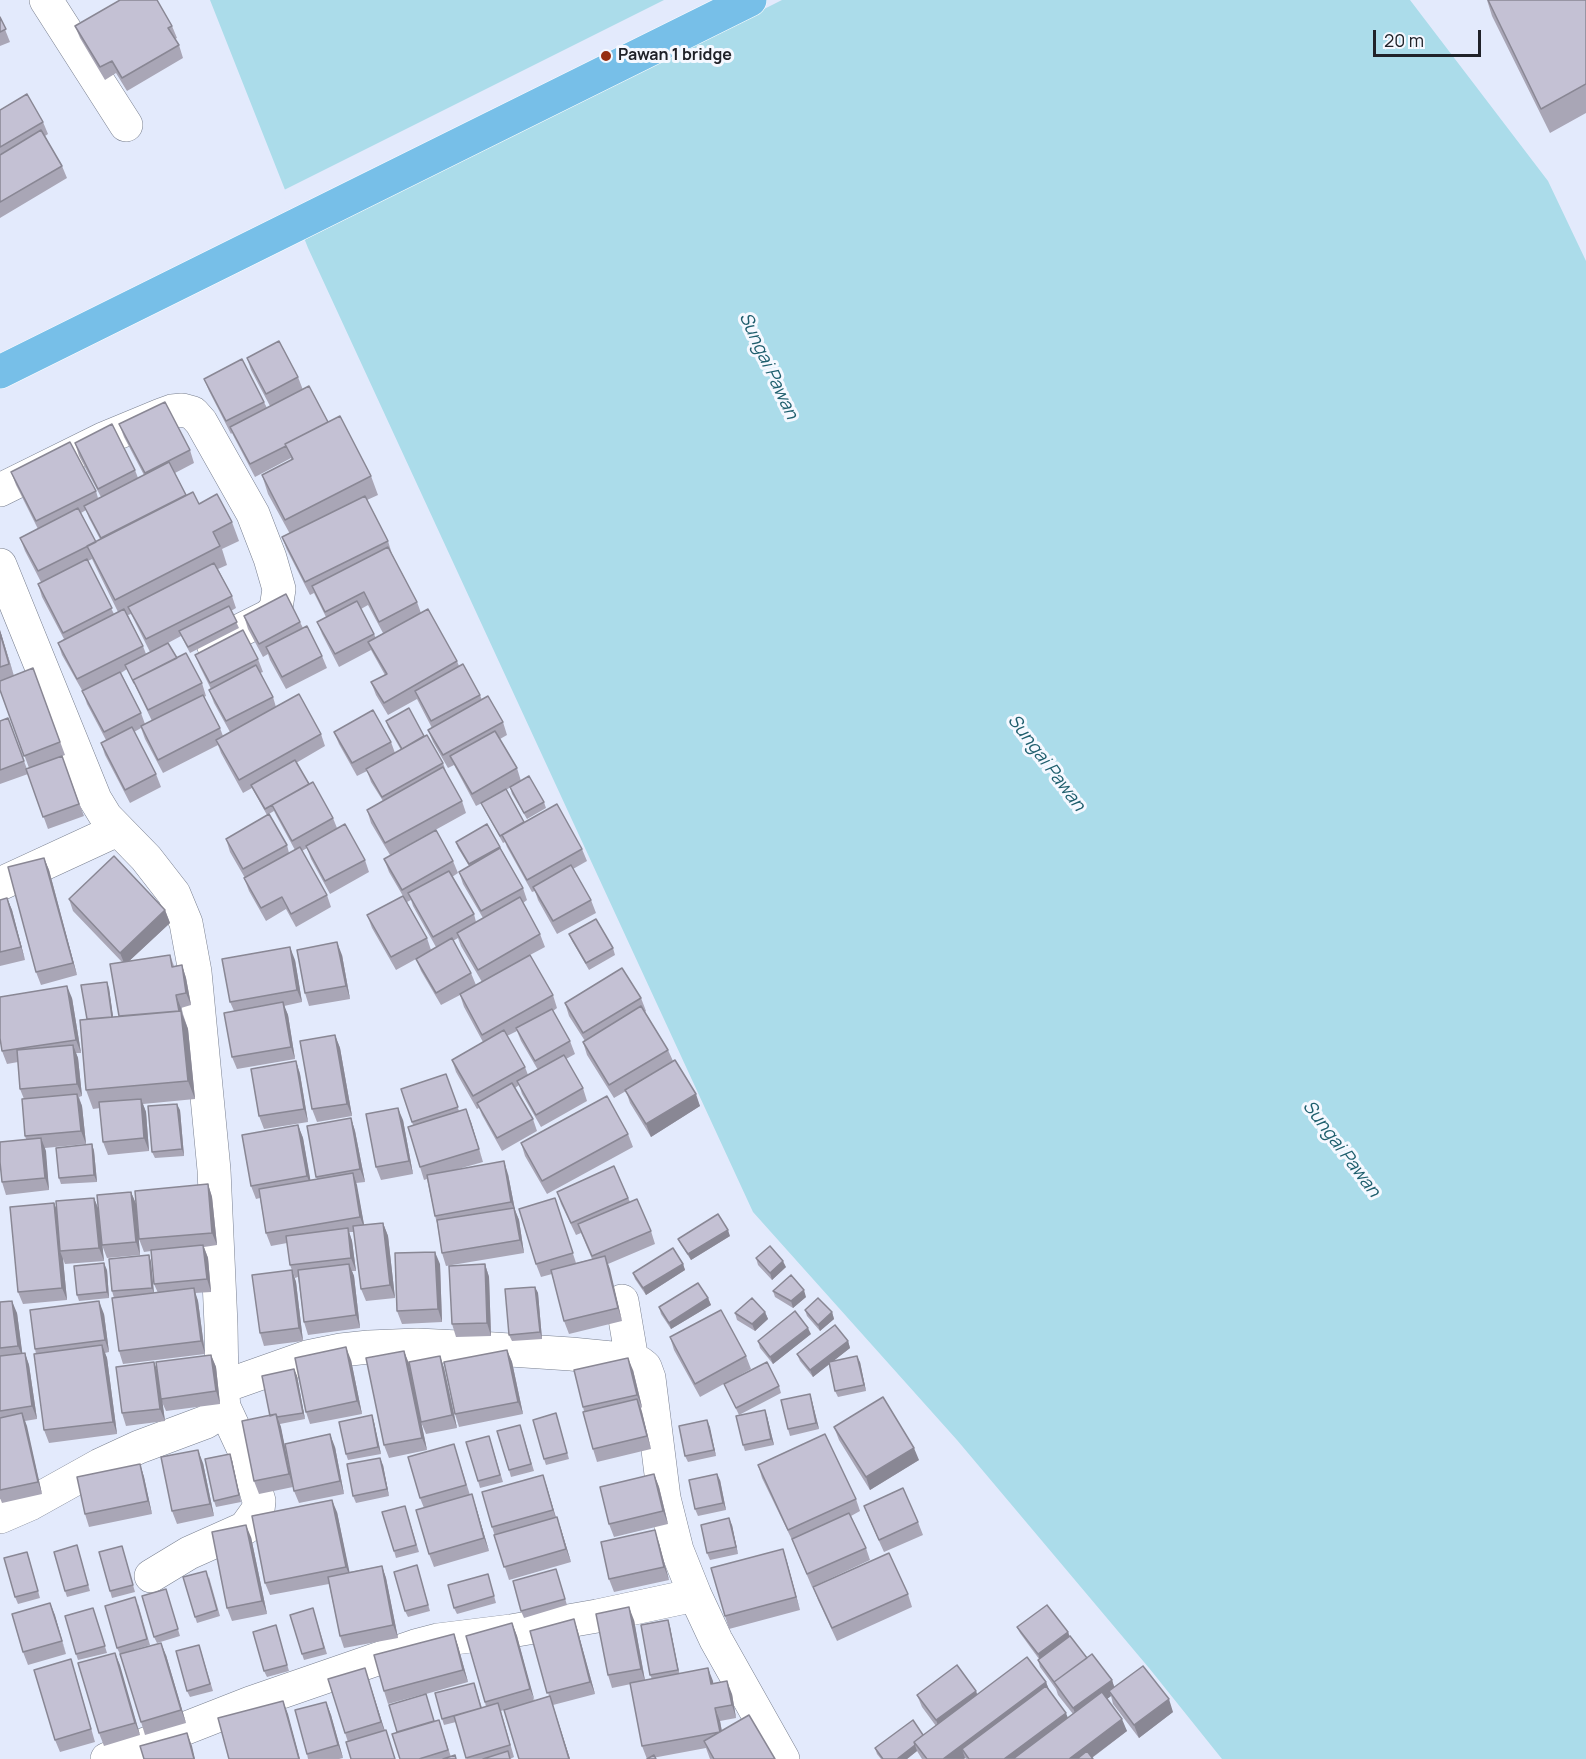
<!DOCTYPE html>
<style>
body{margin:0}
#map{position:relative;width:1586px;height:1759px;overflow:hidden;background:#e3eafc;font-family:Manrope,sans-serif}
canvas{display:block}
.scale{position:absolute;left:1373px;top:30px;width:108px;height:27px;box-sizing:border-box;border:3px solid #202229;border-top:0;padding-left:8px;font-size:18px;line-height:21px;white-space:nowrap;color:#202229;-webkit-text-stroke:4px #f5f8ff;paint-order:stroke}
</style>
<div id="map">
<canvas width="1586" height="1759"></canvas>
<div class="scale">20 m</div>
</div>
<script>
const context = document.querySelector('canvas').getContext('2d');
context.lineJoin = 'round';
function fill(path, color) { context.fillStyle = color; context.fill(path, 'evenodd'); }
const toPath = rows => new Path2D(rows.map(r => 'M' + r).join(''));
function strokePath(path, color, width, dash) { context.strokeStyle = color; context.lineWidth = width; context.lineCap = dash ? 'butt' : 'round'; context.setLineDash(dash || []); context.stroke(path); }
function drawText(font, color, halo, rows, align = 'center') {
  context.font = font + ' Manrope,sans-serif'; context.lineWidth = 6; context.setLineDash([]); context.textBaseline = 'middle'; context.strokeStyle = halo; context.fillStyle = color; for (const [text, x, y, turn = 0] of rows) {
    context.save(); context.translate(x, y); context.rotate((+turn || 0) * Math.PI / 180); context.textAlign = isNaN(turn) ? turn : align; if (halo) context.strokeText(text, 0, 0); context.fillText(text, 0, 0); context.restore();
  }
}
fill(toPath([
 [210,0,1410,0,1548,181,1586,261,1586,1759,1222,1759,1149,1668,957,1440,753,1212,308,248]
]), '#abdcea');
fill(toPath([
 [664,0,782,0,302,241,282,191]
]), '#e3eafc');
const street = toPath([
 [46,0,126,125],
 [0,490,103,439,161,415,172,411,182,410,193,413,201,422,253,514,270,558,279,589,276,608,269,616,213,644],
 [0,565,95,799,106,817,146,858,174,894,186,923,195,972,214,1170,221,1325,222,1387,224,1407,244,1450,259,1501,258,1510,245,1528,189,1553,151,1576],
 [0,884,117,830],
 [622,1301,632,1360],
 [222,1387,307,1357,341,1350,369,1347,417,1345,479,1348,571,1354,632,1360,640,1363,645,1367,649,1378,664,1498,677,1550,695,1595,716,1640,783,1759],
 [0,1517,30,1504,100,1465,139,1447,206,1422,219,1413,224,1407],
 [107,1759,250,1703,415,1646,438,1640,511,1631,597,1616,695,1595]
]);
const primary = toPath([
 [0,372,750,0]
]);
strokePath(street, '#787f8f', 34);
strokePath(primary, '#fff', 34);
strokePath(street, '#fff', 33);
strokePath(primary, '#77bfe8', 33);
fill(toPath([
 [1487,0,1586,0,1586,113,1550,133,1492,16],
 [0,17,10,42,0,46],
 [75,26,172,26,177,38,175,39,179,45,183,58,127,91,116,73,105,80,80,38],
 [0,110,43,122,48,134,45,136,62,166,67,178,0,218],
 [247,358,298,377,303,390,371,476,378,495,367,500,388,541,392,554,417,602,421,613,457,661,459,666,480,695,482,700,503,722,507,735,500,739,517,768,521,781,506,790,524,822,582,849,587,861,573,869,591,900,596,913,557,934,538,900,535,891,532,892,507,847,505,842,503,843,484,809,482,803,476,806,454,765,448,768,433,742,428,730,432,728,417,699,388,715,376,695,371,682,385,675,371,650,339,667,322,634,317,622,326,617,314,593,310,595,287,550,282,537,290,534,268,494,262,475,291,460,291,458,255,477,235,439,232,433,231,434,209,391,204,379,264,402,267,408,270,406,251,370],
 [368,605,383,633,376,638,361,609],
 [119,424,190,450,194,463,175,473,186,495,199,504,232,522,239,541,222,549,227,565,218,569,232,596,236,608,231,611,239,628,190,653,181,636,168,643,177,658,202,683,206,696,204,697,220,728,223,736,230,732,214,703,209,690,211,689,200,667,195,655,258,659,263,672,260,673,273,697,276,707,321,734,325,746,296,763,309,785,333,818,337,828,365,860,369,872,330,894,311,859,307,848,302,851,327,895,331,907,296,927,286,909,266,921,249,891,244,878,245,878,230,852,226,839,287,845,289,853,295,850,277,817,274,811,267,815,252,788,243,793,221,753,218,745,163,773,145,739,141,728,134,732,156,774,161,787,130,803,105,755,101,743,106,740,87,704,83,692,62,655,58,643,64,639,42,597,38,584,41,582,25,551,20,538,38,529,16,485,11,472,96,491,98,498,101,497,79,456,75,443,135,470,138,478,144,475,124,437],
 [86,510,89,518,100,539,96,542,81,513],
 [92,559,118,612,114,614,88,561],
 [131,614,150,652,146,654,143,646,128,615],
 [127,669,152,721,145,724,141,713,121,673],
 [244,616,300,622,303,628,322,656,327,668,286,689,270,660,268,654,263,657,248,629],
 [0,630,14,676,33,668,65,755,29,768,0,690],
 [8,718,27,769,62,756,84,816,48,829,28,774,0,784,0,721],
 [386,721,424,736,443,763,447,774,462,801,466,813,390,855,371,823,367,810,383,801,371,782,367,771,357,776,339,744,334,732,391,742,395,753,401,750,388,727],
 [510,787,544,802,546,808,527,819,512,794],
 [487,824,523,888,527,900,523,903,540,934,545,947,530,955,553,995,557,1008,553,1011,570,1041,575,1054,566,1059,583,1088,587,1101,541,1127,522,1094,519,1085,515,1088,533,1119,537,1131,502,1151,482,1115,479,1108,477,1109,456,1072,452,1060,483,1042,464,1007,460,995,441,1005,421,971,416,959,396,970,372,928,367,915,403,896,389,872,384,859,453,861,458,873,452,877,474,914,476,922,483,918,463,884,459,872,469,866,458,848,456,842],
 [411,900,413,906,436,947,431,950,427,938,407,902],
 [458,938,461,946,482,982,476,985,471,973,453,941],
 [517,1031,521,1041,538,1070,528,1075,525,1067,507,1036],
 [44,858,49,870,77,975,41,985,36,972],
 [7,898,12,910,25,960,0,966,0,900],
 [69,899,165,910,170,923,129,961,170,955,174,966,182,965,186,978,191,1005,181,1008,188,1029,195,1099,143,1104,146,1112,149,1151,108,1155,103,1142,100,1108,93,1109,86,1090,87,1019,109,988,113,1017,119,1016,122,962,73,911],
 [569,934,613,948,615,955,589,970,572,941],
 [342,955,350,999,309,1006,305,993],
 [295,960,302,1002,284,1006,288,1015,295,1059,237,1069,232,1057,234,1011,230,1002],
 [72,998,81,1053,76,1053,78,1058,82,1096,79,1097,82,1106,86,1144,45,1148,49,1190,6,1195,2,1182,26,1139,25,1136,24,1099,20,1089,18,1062,7,1064,2,1051],
 [641,998,646,1011,645,1012,668,1050,673,1061,700,1106,651,1137,630,1103,626,1091,614,1098,587,1055,583,1042,585,1041,569,1016,565,1003],
 [335,1035,340,1048,352,1116,317,1122,312,1109],
 [296,1061,300,1074,308,1122,264,1129,259,1116],
 [446,1074,459,1111,471,1122,483,1162,458,1169,508,1174,515,1210,519,1220,524,1253,446,1266,442,1253,437,1223,435,1216,427,1179,424,1180,420,1167,413,1125,401,1089],
 [180,1110,184,1156,155,1158,152,1152],
 [351,1118,355,1131,365,1182,356,1183,364,1225,383,1223,388,1236,395,1298,366,1301,361,1289,354,1232,349,1232,352,1241,356,1271,352,1271,354,1276,360,1328,308,1335,304,1322,298,1277,295,1278,290,1265,287,1243,271,1246,266,1233,260,1198,256,1199,251,1186,298,1125,303,1138,310,1180,317,1179,316,1177],
 [403,1120,413,1174,381,1180,376,1167],
 [628,1134,633,1147,547,1194,525,1156,521,1143],
 [92,1144,94,1151,97,1182,61,1184,59,1178],
 [614,1166,630,1202,651,1231,655,1244,608,1264,622,1321,569,1334,564,1321,552,1274,541,1277,536,1264,555,1198,576,1263,592,1259,581,1233,576,1235,561,1204,557,1192],
 [208,1184,212,1197,217,1245,204,1247,208,1258,211,1292,195,1293,198,1301,205,1354,123,1364,119,1351,114,1298,112,1291,149,1255,151,1262,154,1293,158,1293,154,1284,151,1251,144,1252,139,1239],
 [131,1192,136,1204,140,1255,107,1258,102,1245,104,1261,65,1264,63,1259,67,1300,23,1304,18,1292,54,1203,56,1209,94,1198,99,1210],
 [730,1236,691,1260,681,1245,678,1239],
 [756,1258,786,1267,772,1280,758,1265],
 [440,1264,442,1322,402,1324,397,1311],
 [485,1264,489,1277,491,1336,456,1337,452,1324],
 [683,1264,685,1270,646,1295,635,1279,633,1273],
 [107,1270,109,1298,79,1301,77,1295],
 [292,1270,296,1282,303,1341,264,1346,260,1333],
 [535,1287,538,1293,542,1339,512,1341,509,1335],
 [773,1291,806,1297,793,1308,775,1297],
 [708,1298,711,1305,671,1329,661,1314,659,1307],
 [0,1302,17,1313,22,1353,25,1353,29,1365,37,1419,25,1421,42,1494,2,1503,0,1498],
 [805,1310,832,1312,834,1319,820,1331,807,1316],
 [765,1312,768,1319,755,1331,737,1320,735,1313],
 [104,1314,109,1352,105,1353,107,1358,117,1434,49,1443,44,1430,36,1354,35,1349],
 [811,1334,773,1364,760,1348,758,1341],
 [670,1337,746,1356,751,1369,700,1397,674,1350],
 [848,1341,850,1348,832,1362,860,1362,866,1391,838,1397,835,1391,829,1364,813,1377,800,1361,797,1354],
 [507,1350,512,1362,523,1414,459,1427,455,1414],
 [404,1351,409,1364,427,1450,389,1458,384,1445],
 [211,1355,216,1367,220,1404,166,1411,162,1402,165,1421,126,1426,122,1413,154,1362,157,1372],
 [440,1356,444,1368,457,1428,426,1434,421,1422],
 [351,1360,362,1414,310,1424,306,1412],
 [294,1369,297,1376,305,1419,280,1424,293,1487,259,1494,254,1481,270,1416],
 [633,1370,642,1407,641,1408,651,1449,597,1462,593,1449,583,1407],
 [724,1384,779,1386,781,1393,739,1415],
 [810,1394,812,1401,819,1429,790,1436,788,1429],
 [556,1413,569,1459,546,1465,544,1459],
 [372,1415,374,1422,381,1454,348,1460,346,1454],
 [767,1416,774,1445,745,1451,743,1445],
 [707,1420,716,1456,688,1462,685,1456],
 [834,1427,919,1460,870,1490,839,1440],
 [522,1431,534,1471,511,1477,509,1470],
 [489,1436,503,1482,480,1488,478,1481],
 [335,1447,344,1494,299,1503,294,1491],
 [458,1457,470,1495,476,1507,489,1551,434,1567,429,1554,424,1508,420,1498],
 [232,1460,241,1502,216,1507,214,1501],
 [203,1463,214,1516,177,1524,172,1511],
 [140,1464,144,1477,152,1514,89,1527,85,1514],
 [383,1465,389,1496,356,1503,353,1496],
 [758,1465,856,1499,860,1511,851,1516,866,1548,870,1560,812,1587,793,1542,762,1478],
 [654,1474,659,1487,668,1524,614,1537,609,1524],
 [543,1475,556,1517,557,1517,561,1529,571,1562,509,1580,492,1527],
 [720,1480,726,1510,698,1516,695,1509],
 [405,1506,419,1552,396,1558,394,1551],
 [864,1506,918,1522,923,1535,884,1552,869,1519],
 [337,1512,349,1572,382,1566,386,1578,398,1638,344,1648,340,1636,329,1584,270,1595,265,1583],
 [732,1525,738,1554,710,1560,707,1553],
 [251,1537,267,1614,232,1621,227,1608],
 [659,1543,669,1580,614,1592,609,1579],
 [77,1545,90,1591,67,1597,65,1591],
 [122,1546,135,1592,112,1598,110,1591],
 [783,1549,787,1562,800,1610,729,1629,725,1616],
 [29,1558,40,1598,18,1604,15,1597],
 [417,1565,430,1611,408,1617,405,1611],
 [488,1574,496,1603,457,1614,454,1608],
 [558,1575,567,1605,524,1618,521,1611],
 [209,1577,220,1616,197,1623,195,1617],
 [813,1587,908,1594,912,1607,837,1641,818,1600],
 [166,1589,180,1636,157,1643,154,1637],
 [50,1603,66,1654,28,1665,23,1652],
 [138,1604,150,1645,120,1654,117,1648],
 [93,1608,107,1653,78,1660,76,1654],
 [315,1615,327,1654,304,1660,302,1654],
 [574,1619,578,1632,595,1694,553,1705,570,1759,519,1759,504,1710,501,1711,514,1757,510,1759,467,1759,456,1722,444,1725,442,1719,474,1683,482,1708,486,1707,485,1702,512,1623,517,1636,534,1701,549,1696,530,1631],
 [634,1620,645,1680,652,1679,650,1675,668,1620,670,1627,679,1674,713,1681,713,1684,732,1694,736,1718,720,1721,722,1731,775,1759,710,1759,706,1748,647,1759,642,1746,631,1684,612,1688,608,1675],
 [276,1625,289,1671,267,1677,264,1671],
 [1017,1627,1068,1632,1070,1637,1087,1658,1112,1680,1114,1687,1173,1712,1139,1738,1113,1704,1111,1696,1107,1699,1127,1731,1092,1758,1093,1759,966,1759,965,1758,964,1759,922,1759,917,1751,907,1759,881,1759,877,1754,875,1748,923,1735,936,1726,922,1707,917,1695,976,1691,977,1695,1046,1682,1049,1690,1068,1718,1073,1714,1058,1695,1056,1689,1040,1667,1038,1660,1039,1659,1020,1633],
 [454,1634,458,1646,468,1682,426,1694,434,1721,439,1720,451,1757,456,1759,400,1759,424,1694,388,1704,384,1691],
 [201,1651,213,1691,190,1697,187,1691],
 [115,1653,140,1735,104,1746,99,1733],
 [166,1655,186,1723,145,1735,141,1722],
 [365,1668,385,1731,390,1743,395,1759,351,1759,348,1742,345,1733],
 [75,1672,95,1742,60,1752,55,1740],
 [326,1702,331,1715,343,1758,339,1759,308,1759,307,1754]
]), '#a9a6b6');
fill(toPath([
 [0,630,14,676,0,633],
 [44,858,49,870,77,975,73,963],
 [7,898,12,910,25,960,21,947],
 [165,910,170,923,125,965,120,953],
 [337,942,342,955,350,999,346,986],
 [290,947,295,960,302,1002,297,990],
 [182,965,186,978,191,1005,186,993],
 [107,982,109,988,115,1030,113,1024],
 [67,986,72,998,81,1053,76,1040],
 [176,995,181,1008,182,1016,181,1011,188,1029,195,1099,188,1081],
 [283,1002,288,1015,295,1059,291,1047],
 [335,1035,340,1048,352,1116,347,1104],
 [73,1045,78,1058,82,1096,77,1084],
 [296,1061,300,1074,308,1122,304,1109],
 [77,1094,82,1106,86,1144,81,1131],
 [696,1094,700,1106,651,1137,646,1124],
 [141,1099,146,1112,149,1151,144,1138],
 [177,1104,180,1110,184,1156,182,1149],
 [398,1108,403,1120,413,1174,409,1161],
 [466,1109,471,1122,483,1162,479,1149],
 [351,1118,355,1131,365,1182,360,1169],
 [298,1125,303,1138,312,1189,307,1176],
 [41,1138,46,1151,49,1190,45,1178],
 [92,1144,94,1151,97,1182,94,1175],
 [504,1161,508,1174,515,1210,519,1220,524,1253,520,1240,515,1211,511,1202],
 [353,1173,357,1185,365,1230,360,1217],
 [208,1184,212,1197,217,1245,212,1233],
 [131,1192,136,1204,140,1255,136,1242],
 [94,1198,99,1211,104,1261,99,1248],
 [54,1203,59,1215,60,1251,63,1259,67,1300,62,1288],
 [383,1223,388,1236,395,1298,390,1285],
 [348,1228,352,1241,356,1271,351,1258],
 [728,1230,730,1236,691,1260,688,1254],
 [203,1245,208,1258,211,1292,207,1279],
 [435,1252,440,1264,442,1322,438,1309],
 [149,1255,151,1262,154,1294,152,1288],
 [605,1256,610,1269,622,1321,618,1308],
 [783,1261,786,1267,772,1280,770,1273],
 [104,1263,107,1270,109,1298,107,1292],
 [349,1264,354,1276,360,1328,356,1315],
 [485,1264,489,1277,491,1336,487,1323],
 [683,1264,685,1270,646,1295,643,1288],
 [292,1270,296,1282,303,1341,299,1328],
 [535,1287,538,1293,542,1339,540,1332],
 [194,1288,198,1301,205,1354,201,1341],
 [804,1290,806,1297,793,1308,791,1301],
 [708,1298,711,1305,671,1329,669,1323],
 [12,1301,17,1313,23,1358,18,1346],
 [99,1301,104,1314,109,1352,105,1340],
 [765,1312,768,1319,755,1331,752,1324],
 [832,1312,834,1319,820,1331,818,1325],
 [808,1328,811,1334,773,1364,770,1357],
 [848,1341,850,1348,813,1377,810,1370],
 [102,1345,107,1358,117,1434,113,1422],
 [346,1347,351,1360,362,1414,357,1401],
 [507,1350,512,1362,523,1414,518,1402],
 [404,1351,409,1364,427,1450,422,1438],
 [25,1353,29,1365,37,1419,32,1406],
 [211,1355,216,1367,220,1404,216,1391],
 [440,1356,444,1368,457,1428,452,1415],
 [857,1356,860,1362,866,1391,864,1385],
 [628,1358,633,1370,642,1407,637,1395],
 [154,1362,159,1375,165,1421,160,1409],
 [294,1369,297,1376,305,1419,303,1413],
 [810,1394,812,1401,819,1429,816,1423],
 [637,1399,642,1412,651,1449,647,1436],
 [765,1410,767,1416,774,1445,771,1439],
 [22,1413,27,1426,42,1494,38,1482],
 [276,1414,281,1427,293,1487,289,1474],
 [372,1415,374,1422,381,1454,378,1447],
 [707,1420,710,1427,716,1456,714,1450],
 [330,1434,335,1447,344,1494,340,1481],
 [914,1448,919,1460,870,1490,866,1477],
 [198,1450,203,1463,214,1516,210,1504],
 [230,1454,232,1460,241,1502,239,1495],
 [380,1458,383,1465,389,1496,387,1489],
 [140,1464,144,1477,152,1514,148,1501],
 [654,1474,659,1487,668,1524,663,1511],
 [717,1474,720,1480,726,1510,723,1503],
 [543,1475,547,1487,557,1522,553,1510],
 [472,1494,476,1507,489,1551,484,1538],
 [332,1500,337,1512,351,1579,346,1567],
 [557,1517,561,1529,571,1562,566,1549],
 [729,1518,732,1525,738,1554,736,1547],
 [246,1525,251,1537,267,1614,262,1601],
 [655,1530,659,1543,669,1580,664,1567],
 [783,1549,787,1562,800,1610,796,1597],
 [382,1566,386,1578,398,1638,393,1625],
 [50,1603,55,1615,66,1654,62,1641],
 [629,1607,634,1620,645,1681,641,1669],
 [574,1619,578,1632,595,1694,590,1682],
 [668,1620,670,1627,680,1677,678,1670],
 [512,1623,517,1636,535,1702,530,1689],
 [1068,1632,1070,1638,1040,1660,1038,1654],
 [454,1634,458,1646,468,1682,463,1670],
 [161,1643,166,1655,186,1723,181,1710],
 [115,1653,120,1665,140,1735,135,1723],
 [365,1668,369,1681,386,1735,381,1722],
 [708,1668,713,1681,715,1697,711,1684],
 [1112,1680,1116,1692,1109,1691,1111,1696,1078,1721,1073,1708],
 [727,1681,732,1694,736,1718,732,1705],
 [1046,1682,1051,1695,962,1749,965,1758,964,1759,943,1759],
 [976,1691,980,1703,941,1733,936,1720],
 [550,1696,554,1709,570,1759,569,1759],
 [1169,1699,1173,1712,1139,1738,1134,1725],
 [283,1701,288,1714,300,1759,299,1759],
 [326,1702,331,1715,343,1758,338,1745],
 [715,1708,720,1721,724,1744,720,1732],
 [1066,1713,1071,1726,1026,1759,1004,1759],
 [1122,1719,1127,1731,1090,1759,1069,1759],
 [187,1733,192,1746,195,1759,194,1759],
 [915,1745,917,1751,907,1759,897,1759]
]), '#898794');
const building = toPath([
 [120,0,157,0,172,26,168,28,179,45,122,78,112,61,100,67,75,26,120,0],
 [1488,0,1586,0,1586,84,1541,109,1488,0],
 [0,17,6,29,0,32,0,17],
 [27,94,43,122,0,147,0,110,27,94],
 [41,130,62,166,0,202,0,155,41,130],
 [279,341,298,377,266,394,247,358,279,341],
 [242,359,264,402,226,421,204,379,242,359],
 [309,386,328,422,285,444,286,446,250,464,230,427,309,386],
 [165,402,190,450,145,473,119,424,165,402],
 [340,416,371,476,285,520,262,475,293,459,285,444,340,416],
 [112,424,135,470,98,489,75,443,112,424],
 [70,442,96,491,36,521,11,472,70,442],
 [169,462,186,495,101,538,84,506,169,462],
 [193,492,199,504,217,494,232,522,213,532,220,546,115,600,87,546,193,492],
 [365,496,388,541,305,582,282,537,365,496],
 [78,508,96,542,38,571,20,538,78,508],
 [388,547,417,602,379,622,364,592,325,612,312,586,388,547],
 [87,559,112,608,63,633,38,584,87,559],
 [214,563,232,596,146,639,128,607,214,563],
 [286,594,300,622,259,644,244,616,286,594],
 [357,601,374,634,335,654,317,622,357,601],
 [229,606,237,622,188,647,179,631,229,606],
 [124,609,143,646,77,679,58,643,124,609],
 [428,609,457,661,384,703,371,682,387,674,368,642,428,609],
 [307,626,322,656,282,677,266,647,307,626],
 [243,630,258,659,210,683,195,655,243,630],
 [0,633,9,664,0,667,0,633],
 [168,643,177,658,133,680,134,683,125,665,168,643],
 [186,653,202,683,148,710,133,680,186,653],
 [463,664,480,695,431,721,415,691,463,664],
 [256,665,273,697,226,721,209,690,256,665],
 [33,668,60,742,24,756,0,690,0,681,33,668],
 [120,672,141,713,104,732,82,691,120,672],
 [299,694,321,734,239,780,216,740,299,694],
 [203,695,220,728,158,760,141,726,203,695],
 [488,696,503,722,443,755,428,730,488,696],
 [409,708,424,736,402,749,386,721,409,708],
 [373,710,391,742,352,763,334,732,373,710],
 [8,718,24,761,0,770,0,721,8,718],
 [132,727,156,774,125,790,101,743,132,727],
 [495,731,517,768,472,794,450,756,495,731],
 [427,735,443,763,382,797,366,769,427,735],
 [62,756,79,804,43,817,26,769,62,756],
 [295,760,309,784,265,809,251,785,295,760],
 [443,767,462,801,385,843,367,810,443,767],
 [529,776,544,802,524,813,510,787,529,776],
 [313,782,333,818,292,841,272,805,313,782],
 [506,789,524,822,500,836,481,803,506,789],
 [557,804,582,849,527,880,502,835,557,804],
 [269,814,287,845,243,869,226,839,269,814],
 [345,824,365,860,325,881,306,846,345,824],
 [487,824,500,847,469,864,456,842,487,824],
 [436,830,453,861,402,890,384,859,436,830],
 [300,847,327,895,291,914,282,897,261,908,244,878,300,847],
 [500,848,523,888,481,911,459,872,500,848],
 [114,856,165,910,120,953,69,899,114,856],
 [44,858,73,963,36,972,8,867,44,858],
 [571,865,591,900,553,921,533,887,571,865],
 [449,871,474,914,433,937,408,893,449,871],
 [403,896,427,938,391,957,367,915,403,896],
 [520,897,540,934,478,970,457,933,520,897],
 [7,898,21,947,0,952,0,900,7,898],
 [596,919,613,948,586,963,569,934,596,919],
 [452,938,471,973,436,993,416,959,452,938],
 [337,942,346,986,305,993,297,950,337,942],
 [290,947,297,990,230,1002,222,959,290,947],
 [170,955,172,967,182,965,186,993,176,995,179,1011,119,1016,110,964,170,955],
 [530,955,553,995,482,1035,460,994,530,955],
 [622,968,641,998,583,1033,565,1003,622,968],
 [107,982,112,1017,87,1019,81,985,107,982],
 [67,986,76,1040,2,1051,0,1038,0,997,67,986],
 [283,1002,291,1047,232,1057,224,1013,283,1002],
 [641,1006,668,1050,609,1085,583,1042,641,1006],
 [552,1009,570,1041,535,1061,516,1028,552,1009],
 [181,1011,188,1081,86,1090,80,1020,181,1011],
 [504,1030,525,1067,473,1096,452,1060,504,1030],
 [335,1035,347,1104,312,1109,300,1041,335,1035],
 [73,1045,77,1084,20,1089,17,1050,73,1045],
 [564,1055,583,1088,536,1115,517,1081,564,1055],
 [675,1060,696,1094,646,1124,625,1090,675,1060],
 [296,1061,304,1109,259,1116,251,1069,296,1061],
 [446,1074,458,1107,412,1122,401,1089,446,1074],
 [512,1083,533,1119,497,1138,477,1103,512,1083],
 [77,1094,81,1131,25,1136,22,1099,77,1094],
 [607,1096,628,1134,542,1181,521,1143,607,1096],
 [141,1099,144,1138,103,1142,99,1102,141,1099],
 [177,1104,182,1149,152,1152,148,1106,177,1104],
 [398,1108,409,1161,376,1167,366,1114,398,1108],
 [466,1109,479,1149,420,1167,408,1127,466,1109],
 [351,1118,360,1169,316,1177,307,1126,351,1118],
 [298,1125,307,1176,251,1186,242,1135,298,1125],
 [41,1138,45,1178,2,1182,0,1162,0,1142,41,1138],
 [92,1144,94,1175,59,1178,56,1148,92,1144],
 [504,1161,511,1202,435,1216,427,1175,504,1161],
 [614,1166,628,1198,571,1223,557,1192,614,1166],
 [353,1173,360,1217,266,1233,259,1189,353,1173],
 [208,1184,212,1233,139,1239,135,1191,208,1184],
 [131,1192,136,1242,102,1245,97,1195,131,1192],
 [94,1198,99,1248,60,1251,56,1201,94,1198],
 [555,1198,573,1253,536,1264,519,1209,555,1198],
 [637,1199,651,1231,592,1256,578,1224,637,1199],
 [54,1203,62,1288,18,1292,10,1207,54,1203],
 [514,1208,520,1240,442,1253,437,1220,514,1208],
 [718,1214,728,1230,688,1254,678,1239,718,1214],
 [383,1223,390,1285,361,1289,353,1226,383,1223],
 [348,1228,351,1258,290,1265,286,1236,348,1228],
 [203,1245,207,1279,154,1284,151,1250,203,1245],
 [770,1246,783,1261,770,1273,756,1258,770,1246],
 [673,1248,683,1264,643,1288,633,1273,673,1248],
 [435,1252,438,1309,397,1311,395,1253,435,1252],
 [149,1255,152,1288,112,1291,109,1259,149,1255],
 [605,1256,618,1308,564,1321,551,1270,605,1256],
 [104,1263,107,1292,77,1295,74,1266,104,1263],
 [349,1264,356,1315,304,1322,298,1270,349,1264],
 [485,1264,487,1323,452,1324,449,1266,485,1264],
 [292,1270,299,1328,260,1333,252,1275,292,1270],
 [791,1275,804,1290,791,1301,773,1291,791,1275],
 [698,1283,708,1298,669,1323,659,1307,698,1283],
 [535,1287,540,1332,509,1335,505,1289,535,1287],
 [194,1288,201,1341,119,1351,112,1298,194,1288],
 [752,1298,765,1312,752,1324,735,1313,752,1298],
 [818,1298,832,1312,818,1325,805,1310,818,1298],
 [12,1301,18,1346,0,1348,0,1302,12,1301],
 [99,1301,105,1340,35,1349,30,1310,99,1301],
 [721,1310,746,1356,695,1384,670,1337,721,1310],
 [795,1311,808,1328,770,1357,758,1341,795,1311],
 [835,1325,848,1341,810,1370,797,1354,835,1325],
 [102,1345,113,1422,44,1430,34,1354,102,1345],
 [346,1347,357,1401,306,1412,295,1358,346,1347],
 [507,1350,518,1402,455,1414,444,1362,507,1350],
 [404,1351,422,1438,384,1445,366,1358,404,1351],
 [25,1353,32,1406,0,1411,0,1356,25,1353],
 [211,1355,216,1391,161,1399,156,1362,211,1355],
 [440,1356,452,1415,421,1422,409,1362,440,1356],
 [857,1356,864,1385,835,1391,829,1362,857,1356],
 [628,1358,637,1395,583,1407,574,1370,628,1358],
 [154,1362,160,1409,122,1413,116,1367,154,1362],
 [767,1362,779,1386,736,1408,724,1384,767,1362],
 [294,1369,303,1413,277,1417,276,1414,270,1416,262,1376,294,1369],
 [810,1394,816,1423,788,1429,781,1400,810,1394],
 [883,1397,914,1448,866,1477,834,1427,883,1397],
 [637,1399,647,1436,593,1449,583,1412,637,1399],
 [765,1410,771,1439,743,1445,736,1416,765,1410],
 [22,1413,38,1482,0,1490,0,1418,22,1413],
 [556,1413,567,1453,544,1459,533,1420,556,1413],
 [276,1414,289,1474,254,1481,242,1421,276,1414],
 [372,1415,378,1447,346,1454,339,1422,372,1415],
 [707,1420,714,1450,685,1456,679,1426,707,1420],
 [520,1425,531,1464,509,1470,497,1431,520,1425],
 [330,1434,340,1481,294,1491,285,1444,330,1434],
 [825,1434,856,1499,788,1530,758,1465,825,1434],
 [489,1436,500,1475,478,1481,466,1442,489,1436],
 [454,1444,466,1485,420,1498,408,1457,454,1444],
 [198,1450,210,1504,172,1511,161,1457,198,1450],
 [230,1454,239,1495,214,1501,205,1459,230,1454],
 [380,1458,387,1489,353,1496,347,1464,380,1458],
 [140,1464,148,1501,85,1514,77,1477,140,1464],
 [654,1474,663,1511,609,1524,600,1487,654,1474],
 [717,1474,723,1503,695,1509,689,1480,717,1474],
 [543,1475,553,1510,492,1527,482,1492,543,1475],
 [903,1488,918,1522,879,1540,864,1506,903,1488],
 [472,1494,484,1538,429,1554,416,1510,472,1494],
 [332,1500,346,1567,265,1583,252,1516,332,1500],
 [405,1506,416,1545,394,1551,382,1512,405,1506],
 [849,1513,866,1548,807,1574,792,1539,849,1513],
 [557,1517,566,1549,504,1567,494,1535,557,1517],
 [729,1518,736,1547,707,1553,701,1525,729,1518],
 [246,1525,262,1601,227,1608,212,1532,246,1525],
 [655,1530,664,1567,609,1579,601,1542,655,1530],
 [77,1545,88,1585,65,1591,54,1552,77,1545],
 [122,1546,133,1585,110,1591,99,1552,122,1546],
 [783,1549,796,1597,725,1616,711,1568,783,1549],
 [27,1552,38,1591,15,1597,4,1558,27,1552],
 [889,1553,908,1594,832,1628,813,1587,889,1553],
 [417,1565,428,1605,405,1611,394,1572,417,1565],
 [382,1566,393,1625,340,1636,328,1577,382,1566],
 [556,1569,565,1599,521,1611,513,1581,556,1569],
 [206,1571,217,1610,195,1617,183,1577,206,1571],
 [488,1574,494,1596,454,1608,448,1585,488,1574],
 [166,1589,178,1629,154,1637,142,1596,166,1589],
 [135,1597,147,1639,117,1648,105,1606,135,1597],
 [50,1603,62,1641,23,1652,12,1614,50,1603],
 [1047,1605,1068,1632,1038,1654,1017,1627,1047,1605],
 [629,1607,641,1669,608,1675,596,1614,629,1607],
 [93,1608,105,1646,76,1654,65,1616,93,1608],
 [313,1608,324,1648,302,1654,290,1615,313,1608],
 [574,1619,590,1682,547,1693,530,1631,574,1619],
 [668,1620,678,1670,650,1675,641,1625,668,1620],
 [512,1623,530,1689,485,1702,466,1636,512,1623],
 [276,1625,287,1665,264,1671,253,1632,276,1625],
 [454,1634,463,1670,384,1691,374,1655,454,1634],
 [1070,1636,1087,1658,1054,1682,1038,1660,1070,1636],
 [161,1643,181,1710,141,1722,120,1654,161,1643],
 [199,1645,210,1684,187,1691,176,1651,199,1645],
 [115,1653,135,1723,99,1733,78,1663,115,1653],
 [1092,1654,1112,1680,1073,1708,1054,1682,1092,1654],
 [1027,1657,1046,1682,943,1759,927,1759,914,1742,1027,1657],
 [71,1659,91,1729,55,1740,34,1670,71,1659],
 [957,1665,976,1691,936,1720,917,1695,957,1665],
 [1143,1666,1169,1699,1134,1725,1109,1691,1143,1666],
 [365,1668,381,1722,345,1733,328,1679,365,1668],
 [708,1668,711,1684,727,1681,732,1705,715,1708,720,1732,642,1746,630,1683,708,1668],
 [474,1683,481,1708,442,1719,435,1693,474,1683],
 [1046,1686,1066,1713,1004,1759,969,1759,962,1749,1046,1686],
 [1102,1692,1122,1719,1069,1759,1013,1759,1102,1692],
 [426,1694,434,1721,397,1732,389,1705,426,1694],
 [550,1696,569,1759,519,1759,504,1710,550,1696],
 [283,1701,299,1759,229,1759,218,1718,283,1701],
 [326,1702,338,1745,307,1754,295,1710,326,1702],
 [498,1703,510,1745,466,1758,454,1716,498,1703],
 [749,1715,775,1759,714,1759,704,1741,749,1715],
 [439,1720,448,1750,419,1759,400,1759,392,1734,439,1720],
 [913,1720,923,1735,914,1742,915,1745,897,1759,883,1759,875,1748,913,1720],
 [386,1730,395,1759,351,1759,346,1742,386,1730],
 [187,1733,194,1759,144,1759,140,1746,187,1733],
 [508,1751,510,1759,483,1759,508,1751],
 [1087,1751,1093,1759,1077,1759,1087,1751],
 [455,1755,456,1759,443,1759,455,1755],
 [654,1755,656,1759,647,1759,654,1755]
]);
fill(building, '#c4c1d4');
strokePath(building, '#898794', 1.5);
for (const [x, y, r, color] of [
 [606,56,6,"#952e11"]
]) { const dot = new Path2D(); dot.arc(x, y, r, 0, 2 * Math.PI); context.fillStyle = color; context.fill(dot); strokePath(dot, '#f5f8ff', 2); }
drawText('bold 16px', '#202229', '#f5f8ff', [
 ["Pawan 1 bridge",618,56]
], 'left');
drawText('italic 18px', '#1e5e6d', '#f5f8ff', [
 ["Sungai Pawan",768,366,65],
 ["Sungai Pawan",1046,763,53],
 ["Sungai Pawan",1341,1149,53]
]);
</script>
